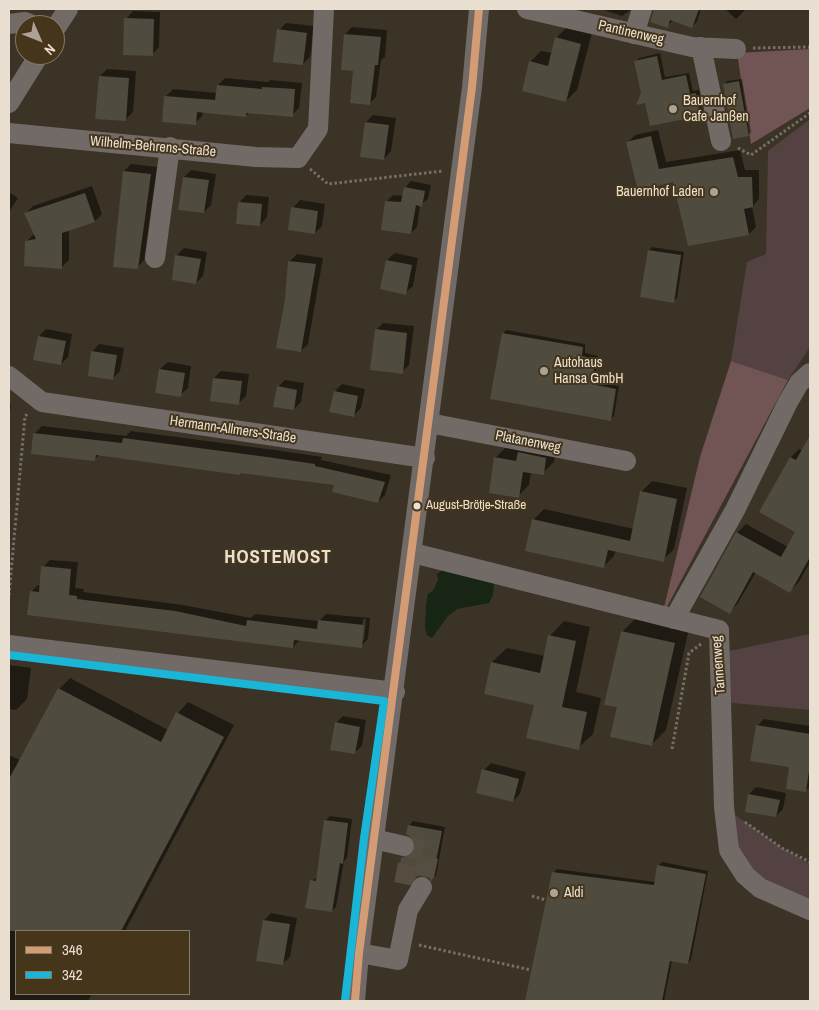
<!DOCTYPE html>
<meta charset="utf-8">
<style>
body{margin:0}
#map{position:relative;width:819px;height:1010px;overflow:hidden;background:#3b3325;font-family:"Archivo Narrow",sans-serif}
canvas{display:block}
.frame{position:absolute;inset:0;border:10px solid #eae0d2;pointer-events:none}
.legend{position:absolute;left:15px;top:930px;width:175px;height:65px;box-sizing:border-box;background:#45351b;border:1px solid #877964;margin:0;padding:6px 9px;list-style:none;font-size:15px;color:#eae0d2}
.legend li{display:flex;align-items:center;gap:10px;height:25px}
.legend b{width:25px;border:1px solid #877964}
.north{position:absolute;left:15px;top:15px;width:50px;height:50px;box-sizing:border-box;background:#45351b;border:1px solid #877964;border-radius:50%;rotate:134deg;font-size:14px;font-weight:700;line-height:20px;text-align:center;color:#eae0d2}
.north::after{content:'';display:block;margin:auto;width:18px;height:22px;background:#ada395;clip-path:polygon(50% 0,100% 100%,50% 72%,0 100%)}
</style>
<div id="map">
<canvas width="819" height="1010"></canvas>
<div class="frame"></div>
<ul class="legend">
<li><b style="height:6px;background:#d39c74"></b>346</li>
<li><b style="height:6px;background:#1ab6d8"></b>342</li>
</ul>
<div class="north">N</div>
</div>
<script>
const context = document.querySelector('canvas').getContext('2d');
context.lineJoin = 'round';
function fill(path, color) { context.fillStyle = color; context.fill(path, 'evenodd'); }
const toPath = rows => new Path2D(rows.map(r => 'M' + r).join(''));
function strokePath(path, color, width, dash) { context.strokeStyle = color; context.lineWidth = width; context.lineCap = dash ? 'butt' : 'round'; context.setLineDash(dash || []); context.stroke(path); }
function drawText(font, color, halo, rows, align = 'center') {
  context.font = font + ' "Archivo Narrow",sans-serif'; context.lineWidth = 4; context.setLineDash([]); context.textBaseline = 'middle'; context.strokeStyle = halo; context.fillStyle = color; for (const [text, x, y, turn = 0] of rows) {
    context.save(); context.translate(x, y); context.rotate((+turn || 0) * Math.PI / 180); context.textAlign = isNaN(turn) ? turn : align; if (halo) context.strokeText(text, 0, 0); context.fillText(text, 0, 0); context.restore();
  }
}
fill(toPath([
 [810,119,810,347,788,380,731,361,747,262,766,254,768,151],
 [810,634,810,710,722,702,720,653],
 [724,807,782,848,810,864,810,910,745,875]
]), '#544242');
fill(toPath([
 [810,49,810,108,751,144,737,53],
 [731,361,788,380,662,616,700,457]
]), '#715555');
fill(toPath([
 [444,569,494,582,493,595,489,603,457,609,448,616,432,638,427,635,425,628,426,606,428,594,433,591,438,580,437,574]
]), '#162514');
fill(toPath([
 [601,9,632,9,622,16],
 [655,9,701,9,697,22,692,26,673,20,668,26,652,21],
 [725,9,746,9,736,19],
 [133,11,160,12,159,47,152,55,126,19],
 [286,23,314,26,310,57,303,64,279,30],
 [352,27,387,30,385,57,381,60,376,97,369,104,354,70,345,34],
 [567,27,592,33,577,90,566,101,530,62,541,51,552,53,556,38],
 [660,53,665,77,689,73,693,91,699,90,703,111,700,114,646,102,636,61,639,58],
 [107,69,136,71,133,112,125,120,100,76],
 [225,78,268,82,270,80,302,83,299,108,292,115,250,112,245,116,203,112,202,116,195,123,166,96,173,89,217,93,218,85],
 [742,79,751,132,748,135,724,85,727,81],
 [373,115,396,118,391,151,384,159,366,122],
 [658,130,666,162,740,150,745,170,759,170,759,199,752,207,756,227,749,234,674,181,639,189,628,142,635,135],
 [131,164,157,167,144,260,137,268,124,171],
 [191,170,216,174,211,205,204,212,184,177],
 [411,181,431,185,428,199,420,205,417,227,411,233,387,201,393,195,403,196,405,188],
 [92,186,102,214,95,221,69,229,69,260,62,267,27,241,35,233,26,213,33,206],
 [9,192,18,198,9,212],
 [246,195,269,197,267,217,260,225,239,203],
 [300,200,325,204,322,226,315,233,293,208],
 [652,247,684,252,677,298,673,301,642,296,649,250],
 [184,248,207,252,203,276,196,283,177,255],
 [395,253,418,258,413,286,405,293,382,288,387,260],
 [297,254,323,258,308,344,301,351,286,299,290,261],
 [383,323,414,326,409,365,402,372,376,330],
 [46,329,72,334,68,357,61,364,39,336],
 [506,330,585,344,585,353,598,356,594,381,619,386,614,416,610,419,503,334],
 [99,344,124,348,120,371,113,378,92,352],
 [168,362,191,366,188,388,180,395,160,369],
 [221,371,249,374,246,396,239,403,214,378],
 [285,380,304,383,301,402,294,409,278,387],
 [342,384,365,389,361,408,353,416,335,391],
 [9,404,11,404,9,426],
 [42,426,126,436,131,431,275,450,322,457,321,460,391,475,385,495,378,502,335,484,242,472,239,474,100,454,95,459,35,433],
 [810,438,810,562,799,582,790,591,756,572,738,603,730,612,737,533,746,524,788,547,797,531,791,457,799,449,803,451],
 [506,447,557,447,554,462,543,473,531,472,529,485,518,496,495,458],
 [652,481,687,488,674,549,663,560,616,550,614,556,603,567,533,520,544,509,634,529,641,492],
 [50,560,78,562,75,588,84,589,83,592,183,605,251,618,255,614,319,621,326,614,370,618,368,639,361,646,300,640,293,647,31,592,38,585,41,585,43,567],
 [363,619,366,619,364,640,361,640],
 [637,617,689,629,666,730,651,745,618,706,622,632],
 [564,621,590,627,576,692,601,698,593,734,578,748,492,662,507,648,545,656,550,636],
 [9,665,31,668,27,699,16,710,9,709],
 [70,678,168,730,178,713,188,702,234,725,125,931,16,931,16,994,92,994,88,1001,9,1001,9,755,20,760,59,689],
 [343,716,366,720,362,746,354,753,336,723],
 [764,719,810,726,810,786,805,791,791,766,757,726],
 [491,763,526,772,520,794,513,801,484,770],
 [756,787,786,793,783,809,776,816,749,794],
 [330,816,352,819,347,858,344,861,336,907,331,911,311,881,318,877,325,821],
 [413,821,445,827,436,876,432,880,403,858,417,848,409,826],
 [662,862,708,871,691,960,688,963,672,960,664,1001,527,1001,554,872,557,869,655,882,659,865],
 [271,913,297,918,290,957,282,964,257,960,264,920]
]), '#0007');
fill(toPath([
 [654,9,699,9,692,28,670,20,668,28,650,22],
 [124,18,154,19,153,56,123,55],
 [277,29,307,33,303,65,273,62],
 [344,34,381,37,378,65,375,65,370,105,350,103,353,71,341,70],
 [555,37,581,44,566,102,522,91,529,61,548,66],
 [657,56,662,80,686,75,690,94,696,93,700,116,650,126,645,103,636,105,641,93,634,61],
 [99,76,129,78,126,121,95,119],
 [739,81,749,136,733,139,723,84],
 [217,85,262,89,262,87,295,89,293,117,246,113,246,117,197,112,196,125,162,122,164,96,215,100],
 [365,122,389,125,384,160,360,157],
 [651,136,659,169,733,157,738,177,752,177,753,207,744,209,749,235,688,246,673,182,638,191,626,142],
 [123,171,151,174,138,269,113,267],
 [183,177,209,180,204,213,178,210],
 [404,187,425,191,422,207,416,205,411,234,381,230,385,201,401,202],
 [85,193,95,222,62,233,62,269,24,266,25,241,36,239,24,213],
 [238,202,262,204,260,226,236,224],
 [291,207,318,211,315,234,288,230],
 [648,250,681,255,674,303,640,297],
 [175,255,201,259,196,284,172,280],
 [386,260,412,265,406,295,380,289],
 [288,261,316,264,301,352,276,348,285,299],
 [375,329,407,333,403,374,370,370],
 [502,333,583,347,582,356,596,359,591,384,616,389,611,421,490,399],
 [38,336,66,341,61,365,33,360],
 [91,351,117,355,113,380,88,376],
 [159,369,185,373,181,397,155,393],
 [213,378,242,381,239,405,210,401],
 [277,386,297,390,294,410,273,407],
 [334,391,358,396,354,417,329,412],
 [33,433,122,443,123,438,267,457,315,464,315,466,385,482,378,503,332,492,334,485,240,473,240,475,96,455,95,461,31,454],
 [810,435,810,557,790,593,753,572,730,614,700,597,736,532,781,557,795,532,759,512,790,457,796,460],
 [518,452,546,458,544,475,523,472,519,498,489,493,494,457,516,461],
 [640,491,677,499,664,562,608,550,604,568,525,551,532,519,630,541],
 [41,566,71,569,69,595,77,596,77,599,175,611,246,626,247,620,317,629,318,620,364,625,362,648,294,640,293,648,27,615,30,591,39,592],
 [621,631,675,643,652,746,610,737,617,707,604,705],
 [548,635,576,641,562,707,587,712,579,750,526,738,534,705,484,694,491,662,540,673],
 [58,688,161,742,176,712,224,737,121,931,9,931,9,779],
 [335,722,360,727,355,754,330,750],
 [756,725,810,734,810,764,806,792,786,789,789,767,750,761],
 [482,769,519,779,513,802,476,793],
 [748,794,780,800,776,817,745,812],
 [324,820,348,823,343,864,340,863,332,912,305,908,310,880,316,881],
 [408,825,442,831,432,882,428,877,422,875,416,877,409,885,397,882,401,858,412,854,416,848,412,838,406,834],
 [657,865,706,874,688,964,670,961,662,1001,525,1001,552,872,654,885],
 [263,920,290,924,283,965,256,961]
]), '#4f4b3f');
strokePath(toPath([
 [404,846,429,853,422,887],
 [404,884,411,848]
]), '#554d3f', 20, [20, 10]);
strokePath(toPath([
 [753,48,810,47],
 [738,148,751,155,810,113],
 [310,169,328,184,443,171],
 [9,595,25,416,28,414],
 [672,749,689,653,701,644],
 [745,822,782,848,810,862],
 [532,896,546,900],
 [419,945,531,970]
]), '#756f6a', 3, [2.5, 2.5]);
strokePath(toPath([
 [527,9,692,47,736,49],
 [9,24,25,22,32,25],
 [55,29,68,9],
 [634,34,642,9],
 [701,47,721,141],
 [9,103,39,55],
 [9,133,256,157,298,158,318,129,324,9],
 [155,258,170,147],
 [9,376,42,402,425,458],
 [429,423,626,461],
 [413,553,719,630,724,807,729,850,745,875,760,888,810,910],
 [674,619,735,510,788,402,799,383,810,373],
 [9,645,395,692],
 [374,839,404,846],
 [359,953,398,960,408,910,422,887],
 [355,1001,359,953,472,87,479,9]
]), '#716a66', 20);
strokePath(toPath([
 [355,1001,359,953,472,87,479,9]
]), '#d39c74', 8);
strokePath(toPath([
 [9,655,384,701,364,838,345,1000]
]), '#1ab6d8', 8);
for (const [x, y, r, color] of [
 [673,109,5,"#ada395"],
 [714,192,5,"#ada395"],
 [544,371,5,"#ada395"],
 [417,506,4.5,"#eae0d2"],
 [554,893,5,"#ada395"]
]) { const dot = new Path2D(); dot.arc(x, y, r, 0, 2 * Math.PI); context.fillStyle = color; context.fill(dot); strokePath(dot, '#45351b', 2); }
drawText('13px', '#eae0d2', '#45351b', [
 ["August-Brötje-Straße",426,506]
], 'left');
drawText('14px', '#eae0d2', '#45351b', [
 ["Pantinenweg",631,33,13],
 ["Wilhelm-Behrens-Straße",153,147,5],
 ["Hermann-Allmers-Straße",233,430,8],
 ["Platanenweg",528,442,11],
 ["Tannenweg",719,665,-94]
]);
drawText('14px', '#eae0d2', '#45351b', [
 ["Bauernhof",683,101],
 ["Cafe Janßen",683,117],
 ["Bauernhof Laden",704,192,"right"],
 ["Autohaus",554,363],
 ["Hansa GmbH",554,379],
 ["Aldi",564,893]
], 'left');
context.letterSpacing = '1px';
drawText('bold 19px', '#eae0d2', '#45351b', [
 ["HOSTEMOST",278,558]
]);
context.letterSpacing = '0px';
</script>
